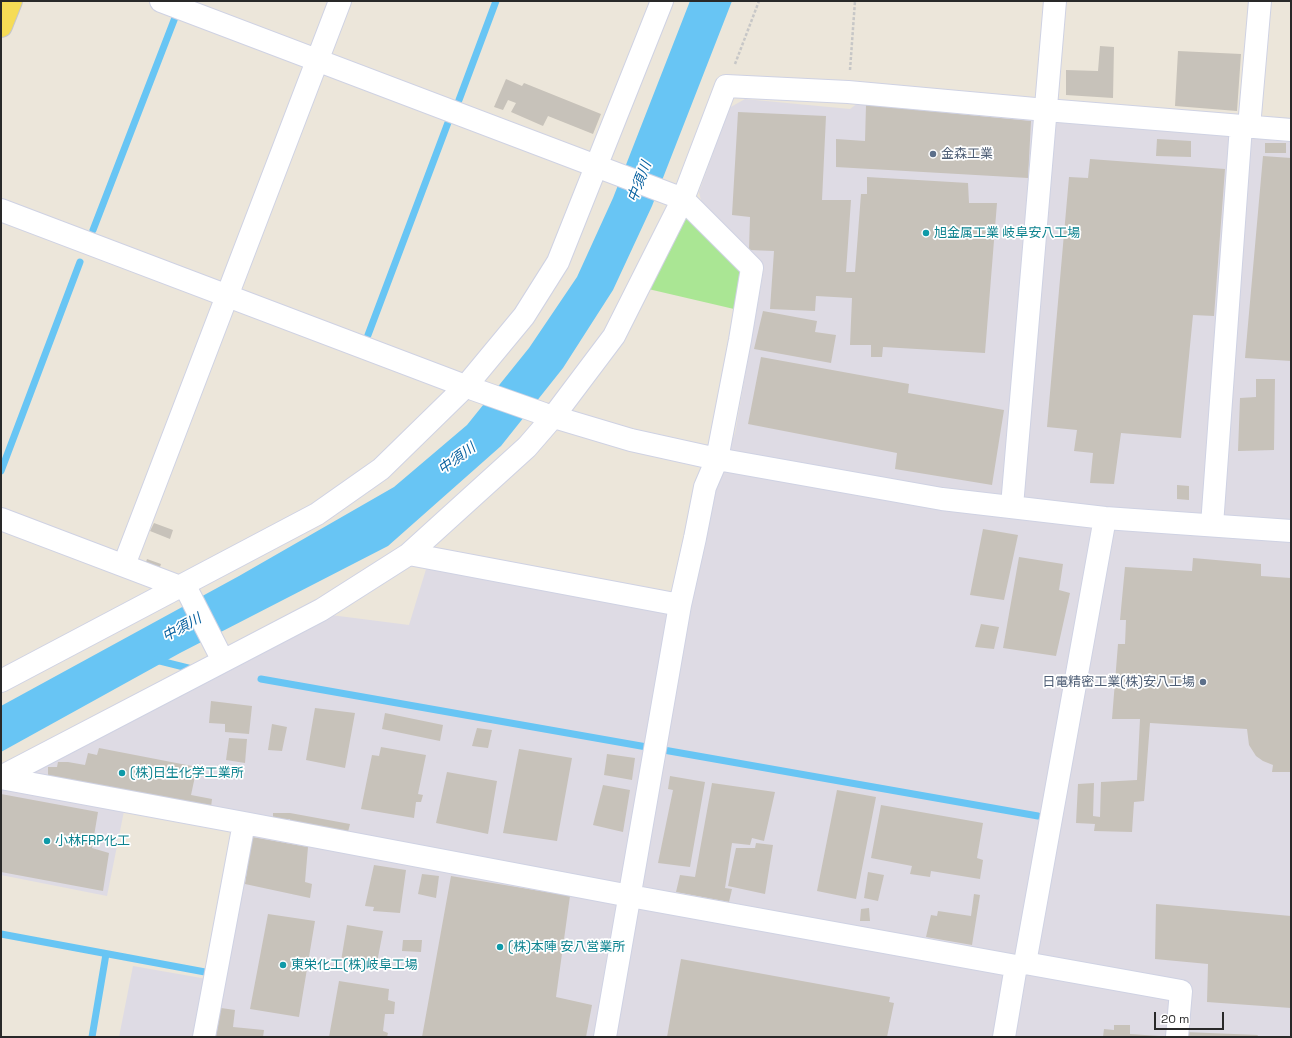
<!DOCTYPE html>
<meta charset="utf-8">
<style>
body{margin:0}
#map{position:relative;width:1292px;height:1038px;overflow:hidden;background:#ece6da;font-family:"Space Grotesk",sans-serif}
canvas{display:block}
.frame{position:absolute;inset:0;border:2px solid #292929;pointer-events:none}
.scale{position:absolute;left:1154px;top:1012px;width:70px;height:18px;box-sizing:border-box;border:2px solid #292929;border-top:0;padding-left:5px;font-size:12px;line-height:14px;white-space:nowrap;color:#292929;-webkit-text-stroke:3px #fff;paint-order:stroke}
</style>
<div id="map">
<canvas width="1292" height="1038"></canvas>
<div class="frame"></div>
<div class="scale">20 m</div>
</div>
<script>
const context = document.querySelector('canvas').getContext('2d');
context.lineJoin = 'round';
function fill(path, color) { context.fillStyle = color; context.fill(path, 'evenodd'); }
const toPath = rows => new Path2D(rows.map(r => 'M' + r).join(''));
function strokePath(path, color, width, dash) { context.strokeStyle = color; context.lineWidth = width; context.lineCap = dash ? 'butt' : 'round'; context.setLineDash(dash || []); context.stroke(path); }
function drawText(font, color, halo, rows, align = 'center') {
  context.font = font + ' "Space Grotesk","Noto Sans JP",sans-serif'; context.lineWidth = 3.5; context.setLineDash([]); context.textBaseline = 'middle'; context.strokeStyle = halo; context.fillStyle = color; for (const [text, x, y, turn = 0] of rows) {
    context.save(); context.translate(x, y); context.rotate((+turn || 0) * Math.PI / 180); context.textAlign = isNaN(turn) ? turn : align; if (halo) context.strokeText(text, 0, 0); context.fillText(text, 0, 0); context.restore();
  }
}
fill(toPath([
 [745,99,850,109,862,100,1291,142,1291,1037,119,1037,133,966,207,979,235,831,124,811,107,896,1,875,1,785,323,614,409,625,427,566,688,617,713,491,735,433,764,268,702,205,699,192,729,108]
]), '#dedbe4');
fill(toPath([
 [683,211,742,269,734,309,644,288]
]), '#aae694');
fill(toPath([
 [690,1,732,1,652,206,613,290,563,368,501,446,388,546,180,653,1,752,1,706,239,576,394,487,467,425,529,348,577,277,613,198]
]), '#68c5f4');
strokePath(toPath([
 [459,100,496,1],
 [93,230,176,15],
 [368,335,449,120],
 [1,471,80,262],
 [156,660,192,669],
 [261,679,1038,816],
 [1,934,205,972],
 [92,1037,106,954]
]), '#68c5f4', 7);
fill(toPath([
 [1100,46,1114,47,1113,98,1066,95,1066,70,1098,71],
 [1178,51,1241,54,1237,111,1175,106],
 [506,79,522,86,524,83,601,114,593,134,548,116,543,126,511,112,516,103,508,100,503,110,494,107],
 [866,105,1031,121,1028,178,836,167,836,139,865,141],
 [738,112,826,116,822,200,851,200,846,272,855,272,861,194,867,194,867,177,968,183,969,203,997,203,985,353,883,347,882,357,871,357,871,345,850,345,852,298,816,296,815,311,770,309,774,251,749,250,750,217,732,215],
 [1157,139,1191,141,1191,157,1156,156],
 [1265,143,1286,143,1286,153,1265,153],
 [1263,156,1291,158,1291,361,1245,358],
 [1090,159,1225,169,1214,316,1193,315,1181,438,1121,433,1114,484,1090,483,1093,453,1074,451,1077,430,1047,427,1069,177,1088,178],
 [763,311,817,321,815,332,836,335,831,363,754,349],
 [761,357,909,384,908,393,1004,410,992,485,895,469,897,453,748,424],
 [1256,379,1275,379,1274,450,1238,451,1240,398,1256,397],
 [1177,485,1189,486,1189,500,1177,499],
 [154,523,173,530,170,539,150,531],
 [983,529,1018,535,1004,600,970,595],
 [1019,557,1063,564,1059,590,1070,593,1056,656,1003,648],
 [1193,558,1261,564,1261,576,1291,578,1291,772,1272,772,1273,765,1263,761,1256,756,1249,745,1247,729,1150,723,1144,801,1134,802,1132,832,1094,831,1095,824,1076,823,1078,784,1094,783,1093,816,1100,817,1101,782,1137,780,1140,719,1112,719,1118,644,1125,644,1126,620,1120,620,1125,567,1192,571],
 [147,559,161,564,159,570,145,565],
 [981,624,999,627,994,649,975,647],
 [211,701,252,706,249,734,225,732,225,724,209,723],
 [315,708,355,713,345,768,306,760],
 [385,713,443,725,440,741,382,729],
 [272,724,287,727,282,751,268,750],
 [477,728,492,730,488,748,472,746],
 [229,738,247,739,245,763,226,760],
 [381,747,426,755,418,794,423,795,421,802,416,802,414,818,361,809,372,755,379,756],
 [99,748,197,767,191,795,212,799,211,807,48,779,48,767,57,767,58,762,68,762,85,765,88,753,97,755],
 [519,749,572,758,557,841,503,833],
 [607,754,635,758,632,780,604,775],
 [447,772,497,781,488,834,436,823],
 [670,776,705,782,690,867,658,863,673,790,668,789],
 [712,783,775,792,764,841,752,838,750,845,732,843,725,888,732,889,729,902,676,892,680,875,695,877],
 [603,785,630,790,623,832,593,825],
 [837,790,876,797,856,899,817,891],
 [1,794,98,812,92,848,109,853,103,891,1,872],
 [881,805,983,823,977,858,983,860,980,879,931,871,930,877,910,874,912,866,871,858],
 [273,813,290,813,350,824,348,832,290,822,290,819,273,819],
 [252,837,308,847,305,882,312,884,310,898,245,884],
 [756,843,773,845,765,894,728,886,736,848,755,848],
 [374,865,406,870,400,913,373,911,374,907,365,906],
 [868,872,884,875,878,901,864,898],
 [422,874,439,876,436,898,418,894],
 [451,876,570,896,556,997,592,1005,586,1037,422,1037],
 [974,894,980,895,972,945,926,937,931,915,937,916,938,911,971,916],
 [1156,904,1291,916,1291,1008,1207,1002,1208,964,1155,959],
 [869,908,870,921,860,921,861,909],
 [268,914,315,921,299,1017,250,1009],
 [347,925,383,931,376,968,341,961],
 [403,940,422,940,421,952,402,951],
 [681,959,890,997,889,1002,894,1003,887,1037,667,1037],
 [339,981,389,989,388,1000,395,1002,394,1014,385,1014,383,1031,388,1033,387,1037,329,1037],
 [221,1008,235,1010,233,1027,264,1030,263,1037,216,1037],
 [1114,1025,1130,1025,1130,1034,1159,1036,1159,1037,1103,1037,1104,1029,1114,1030],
 [1185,1032,1258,1035,1257,1037,1184,1037]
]), '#c7c2ba');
const minor = toPath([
 [161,1,683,199,752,268,740,340,717,459,705,487,695,538,680,605,605,1037],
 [1249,127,1260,1],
 [1,210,473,389,544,414,631,440,717,459,942,499,1105,518,1291,531],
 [1012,506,1055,1],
 [1,519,180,587,188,592,219,653],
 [1212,525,1241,126],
 [409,554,527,447,553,417,614,336,683,199,726,86,848,92,1046,110,1291,130],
 [124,565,340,1],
 [1,681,317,514,381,469,466,386,524,316,558,262,662,1],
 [1,777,321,610,409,554,680,605],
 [1,778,244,823,630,896,1016,966,1025,963,1181,991,1177,1037],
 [1025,963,1105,518],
 [204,1037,244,823],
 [1004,1037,1016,966]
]);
const major = toPath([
 [1,26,11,1]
]);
strokePath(minor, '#cfd2e3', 24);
strokePath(major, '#c7c7c7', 24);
strokePath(toPath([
 [735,64,759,1],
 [850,70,855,1]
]), '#c7c7c7', 2.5, [3, 2]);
strokePath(minor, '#fff', 22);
strokePath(major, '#f6dc55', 22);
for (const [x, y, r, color] of [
 [933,154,4,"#5c6f8a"],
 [926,233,4,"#0f9aa8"],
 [1203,682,4,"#5c6f8a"],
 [122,773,4,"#0f9aa8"],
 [47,841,4,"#0f9aa8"],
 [500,947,4,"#0f9aa8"],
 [283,965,4,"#0f9aa8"]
]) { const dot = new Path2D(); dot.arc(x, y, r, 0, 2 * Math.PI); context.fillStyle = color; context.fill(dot); strokePath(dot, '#fff', 1.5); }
drawText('13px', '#4e5e75', '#fff', [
 ["金森工業",941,154],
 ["日電精密工業(株)安八工場",1195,682,"right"]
], 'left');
drawText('13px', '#0d838f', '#fff', [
 ["旭金属工業 岐阜安八工場",934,233],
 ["(株)日生化学工業所",130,773],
 ["小林FRP化工",55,841],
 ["(株)本陣 安八営業所",508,947],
 ["東栄化工(株)岐阜工場",291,965]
], 'left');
drawText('italic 14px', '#07609f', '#fff', [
 ["中須川",640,182,-69],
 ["中須川",457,459,-36],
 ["中須川",182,628,-29]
]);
</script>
